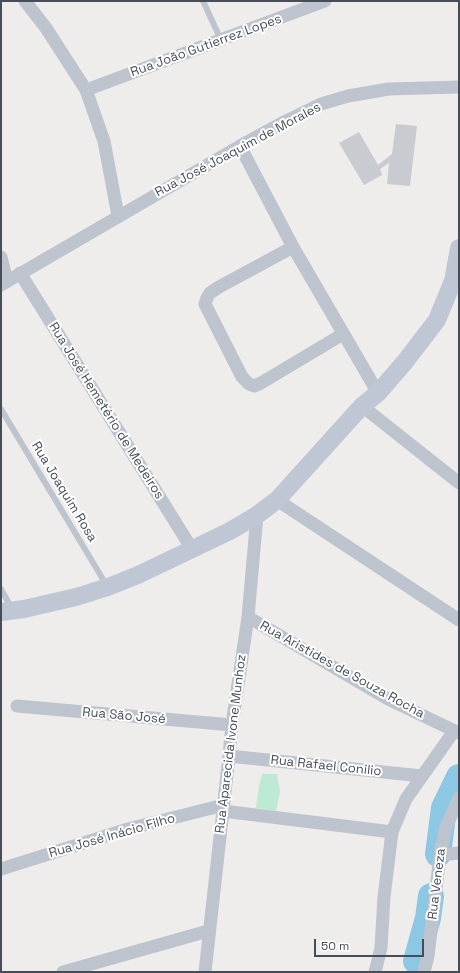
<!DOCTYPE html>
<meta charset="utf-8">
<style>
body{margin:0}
#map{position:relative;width:460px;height:973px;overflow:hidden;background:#efecec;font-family:"Space Grotesk",sans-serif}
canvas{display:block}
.frame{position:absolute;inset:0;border:2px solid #464d58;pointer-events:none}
.scale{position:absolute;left:314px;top:939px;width:110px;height:18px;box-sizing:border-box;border:2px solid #464d58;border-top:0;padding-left:5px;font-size:12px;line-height:14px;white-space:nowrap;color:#464d58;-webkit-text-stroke:3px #fff;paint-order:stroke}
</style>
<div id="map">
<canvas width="460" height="973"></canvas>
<div class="frame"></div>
<div class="scale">50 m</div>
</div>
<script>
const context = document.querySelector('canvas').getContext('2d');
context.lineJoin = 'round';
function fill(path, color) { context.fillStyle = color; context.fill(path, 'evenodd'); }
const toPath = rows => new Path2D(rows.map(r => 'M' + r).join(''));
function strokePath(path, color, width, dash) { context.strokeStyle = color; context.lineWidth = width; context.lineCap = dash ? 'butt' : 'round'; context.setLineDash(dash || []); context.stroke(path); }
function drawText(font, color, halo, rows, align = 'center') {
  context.font = font + ' "Space Grotesk",sans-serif'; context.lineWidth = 4; context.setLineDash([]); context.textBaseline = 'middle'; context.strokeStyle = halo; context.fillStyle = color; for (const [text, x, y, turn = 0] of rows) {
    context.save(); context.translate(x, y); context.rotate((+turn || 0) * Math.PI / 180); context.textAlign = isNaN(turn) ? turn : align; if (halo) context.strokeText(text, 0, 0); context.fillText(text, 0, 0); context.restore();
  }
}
fill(toPath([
 [262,774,277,774,280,792,276,811,256,808,259,786]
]), '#bcead4');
strokePath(toPath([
 [438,854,444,808,459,777],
 [416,961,428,918,431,896]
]), '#8cc7e4', 26);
fill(toPath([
 [396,124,417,126,410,186,387,184,389,163,380,169,382,175,364,185,339,143,359,132,378,165,392,154]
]), '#cacad1');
strokePath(toPath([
 [203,1,221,40],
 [1,409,107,586],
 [1,589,12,609]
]), '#bec4cd', 6);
strokePath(toPath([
 [25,1,46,28,86,90,104,141,118,216],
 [86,90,325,1],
 [240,146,293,247,378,393],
 [293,247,219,287,210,293,207,298,205,304,242,377,249,384,254,386,261,383,343,334],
 [1,257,7,281],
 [20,273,192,549],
 [1,285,240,146,286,121,321,104,348,96,389,89,459,87],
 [362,406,459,483],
 [277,500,459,620],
 [248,617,388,699,459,733],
 [17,706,232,725],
 [229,756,422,776],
 [223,811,392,832],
 [440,855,459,853],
 [1,869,128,829,224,805],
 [63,972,208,931],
 [205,972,229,756,232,725,248,617,257,515],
 [375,972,381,948,384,897,392,832,406,799,454,731],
 [424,972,428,956,440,855,446,827,459,798]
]), '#bec4cd', 13);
strokePath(toPath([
 [1,612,24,609,76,597,108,587,138,575,230,531,257,515,277,500,362,406,378,393,404,363,437,320,453,281,459,248]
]), '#c0c7d4', 18);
drawText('13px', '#464d58', '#fff', [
 ["Rua João Gutierrez Lopes",206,46,-20],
 ["Rua José Joaquim de Morales",238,150,-28],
 ["Rua José Hemetério de Medeiros",106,411,58],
 ["Rua Joaquim Rosa",64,492,59],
 ["Rua Aristides de Souza Rocha",342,670,29],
 ["Rua São José",124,716,5],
 ["Rua Aparecida Ivone Munhoz",231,744,-83],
 ["Rua Rafael Conilio",326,766,6],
 ["Rua José Inácio Filho",112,836,-16],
 ["Rua Veneza",437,884,-83]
]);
</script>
